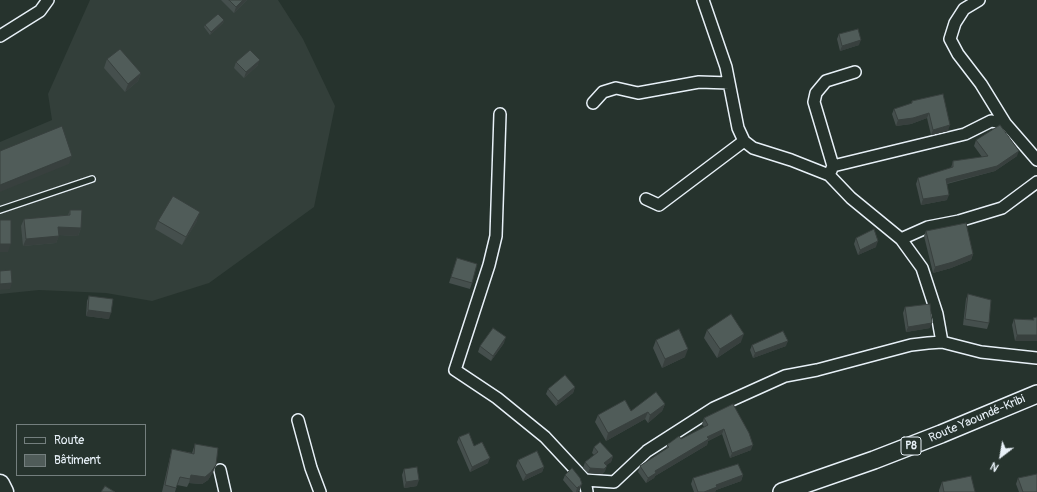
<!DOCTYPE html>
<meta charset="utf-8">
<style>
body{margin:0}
#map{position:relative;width:1037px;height:492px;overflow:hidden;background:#26332d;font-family:Pangolin,sans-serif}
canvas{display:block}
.legend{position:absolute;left:16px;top:424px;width:130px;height:52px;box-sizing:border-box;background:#26332d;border:1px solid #747f7e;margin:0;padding:5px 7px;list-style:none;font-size:12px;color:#e8f1f8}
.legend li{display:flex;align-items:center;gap:8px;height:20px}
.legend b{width:20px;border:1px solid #747f7e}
.north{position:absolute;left:981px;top:436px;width:40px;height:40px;-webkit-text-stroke:3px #26332d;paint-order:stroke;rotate:211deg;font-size:11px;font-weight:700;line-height:16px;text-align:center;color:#e8f1f8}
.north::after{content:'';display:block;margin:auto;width:14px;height:18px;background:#e8f1f8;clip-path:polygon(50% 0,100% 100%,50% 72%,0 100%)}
</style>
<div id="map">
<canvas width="1037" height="492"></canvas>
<ul class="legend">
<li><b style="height:5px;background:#26332d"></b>Route</li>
<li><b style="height:11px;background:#505c59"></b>Bâtiment</li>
</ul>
<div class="north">N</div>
</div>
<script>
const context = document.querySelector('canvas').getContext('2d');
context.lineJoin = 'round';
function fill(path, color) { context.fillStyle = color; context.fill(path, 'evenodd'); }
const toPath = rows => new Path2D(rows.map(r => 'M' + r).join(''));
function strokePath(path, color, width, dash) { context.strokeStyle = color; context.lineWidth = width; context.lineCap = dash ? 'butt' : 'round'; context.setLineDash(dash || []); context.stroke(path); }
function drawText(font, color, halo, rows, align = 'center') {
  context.font = font + ' Pangolin,sans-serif'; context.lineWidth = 3.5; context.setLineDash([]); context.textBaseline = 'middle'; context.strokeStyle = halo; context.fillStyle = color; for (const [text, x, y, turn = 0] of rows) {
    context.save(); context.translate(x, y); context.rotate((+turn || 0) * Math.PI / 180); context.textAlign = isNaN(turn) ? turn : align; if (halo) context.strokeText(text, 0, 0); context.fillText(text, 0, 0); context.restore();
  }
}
fill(toPath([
 [90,0,278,0,303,39,335,106,314,207,209,283,152,301,106,293,39,290,0,294,0,142,52,120,48,94]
]), '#333f3a');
const service = toPath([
 [0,210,92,179]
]);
const minor = toPath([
 [703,0,726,67,738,128,744,141,753,148,791,160,829,175,851,198,901,239,922,268,937,314,942,342],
 [979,0,964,9,955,23,950,39,958,54,981,84,1005,123],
 [0,36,40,11,48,0],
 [593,103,603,92,616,88,638,93,699,82,729,83],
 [500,114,496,236,489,265,455,370,497,398,545,437,585,480,587,492],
 [833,166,814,102,816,93,826,81,855,72],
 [829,175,833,166,965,134,991,121,1005,123,1037,160],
 [646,199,659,205,744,141],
 [901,239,928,227,959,221,1002,208,1037,182],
 [298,420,311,468,320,492],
 [220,470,225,492],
 [585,480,614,482,647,451,714,408,785,376,817,370,911,345,928,343,942,342,981,352,1037,358]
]);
const primary = toPath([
 [782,492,874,460,941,434,1037,394]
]);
const trunk = toPath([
 [0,484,4,492]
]);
strokePath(service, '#e8f1f8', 8);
strokePath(minor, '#e8f1f8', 14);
strokePath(primary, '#e8f1f8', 20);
strokePath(trunk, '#e8f1f8', 21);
strokePath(service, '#26332d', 5.5);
strokePath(minor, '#26332d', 11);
strokePath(primary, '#26332d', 17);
strokePath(trunk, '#26332d', 18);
fill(toPath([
 [221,0,247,0,234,13],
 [224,20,223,23,210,35,204,27,205,25],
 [839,34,859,45,840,51,837,39],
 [107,59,141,73,138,81,125,92,104,68],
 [236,62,258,65,244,78,234,68],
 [943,94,948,131,931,135,927,118,911,124,896,126,892,114,894,109,911,104,912,101],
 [976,140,1017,156,995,171,947,184,947,200,921,205,916,184,918,178,951,168,953,161,982,157,974,146],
 [70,210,81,228,78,236,59,235,56,243,23,246,21,226,24,219,68,215],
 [158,221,197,221,182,245,155,229],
 [926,231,973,254,971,260,951,268,933,273,924,236],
 [856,238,876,247,858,255,854,244],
 [457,258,472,283,470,289,449,283],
 [968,294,989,323,987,329,963,325,966,299],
 [89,296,109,319,86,316,87,301],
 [905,307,930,328,906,332,903,313],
 [1037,317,1015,341,1012,325,1014,319,1033,320,1033,318],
 [707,330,741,342,717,358,704,338],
 [656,340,685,357,662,368,653,348],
 [504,343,491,361,478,352,480,346],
 [752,345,786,346,753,358,750,350],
 [575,387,573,393,556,406,546,394,548,389],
 [665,404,662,411,648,423,645,419,606,441,595,422,598,415,631,411],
 [733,404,751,450,730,458,722,434,708,441,707,445,655,476,654,478,646,483,638,472,640,466,666,449,667,445,681,439,704,427,702,424,704,418],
 [459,437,474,446,488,463,470,472,457,442],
 [195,444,216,465,213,472,208,480,202,484,189,483,187,487,177,485,175,492,162,492,170,457,172,449,192,453],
 [594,447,613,456,611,462,606,465,605,471,602,474,588,473,583,468,585,462,594,455,592,453],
 [518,460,544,467,542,472,523,481,516,466],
 [404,469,417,486,404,488,402,475],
 [565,475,580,490,577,492,573,492,563,480],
 [743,475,741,481,716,490,715,492,694,492,691,484,693,478],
 [1018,478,1037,492,1019,492,1016,484],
 [942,482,975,492,939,492,939,490]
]), '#454f4d');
fill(toPath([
 [243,0,247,0,234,13,236,7],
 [224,20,223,23,210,35,211,32],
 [861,40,859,45,840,51,842,46],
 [260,60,258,65,244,78,246,72],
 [141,73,138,81,125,92,128,84],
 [929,113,927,118,911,124,896,126,898,120],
 [950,125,948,131,931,135,933,130],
 [1019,151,1017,156,995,171,944,184,946,179],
 [72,156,69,164,0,192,0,185],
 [949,195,947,200,921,205,923,199],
 [200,212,197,221,182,245,186,237],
 [58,227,81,228,78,236,55,235],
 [59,236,56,243,23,246,26,239],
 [878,241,876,247,858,255,860,250],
 [0,244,11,244,8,252,0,252],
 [973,254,971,260,951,268,933,273,935,267],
 [12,283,10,289,0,290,0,284],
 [88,310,111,313,109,319,86,316],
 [932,323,930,328,906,332,908,327],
 [744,334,741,342,717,358,720,349],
 [1017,335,1037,335,1037,341,1015,341],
 [506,337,504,343,491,361,493,356],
 [788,341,786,346,753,358,755,353],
 [688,349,685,357,662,368,665,359],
 [575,387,573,393,556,406,558,401],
 [665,404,662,411,648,423,650,415],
 [648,412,645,419,606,441,608,433],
 [724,429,722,434,708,441,707,445,655,476,654,478,646,483,648,478,655,471,707,437],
 [753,445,751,450,730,458,732,453],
 [613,456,611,462,603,468,607,466,605,471,602,474,588,473,590,468,604,463],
 [490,458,488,463,470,472,472,467],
 [216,465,213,472,208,480,202,484,189,483,191,475],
 [544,467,542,472,523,481,526,475],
 [743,475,741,481,716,490,715,492,704,492,716,485],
 [419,480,417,486,404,488,406,482],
 [582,484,580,490,577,492,576,492,577,488]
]), '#38403e');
const building = toPath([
 [229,0,243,0,236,7,229,0],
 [218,14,224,20,211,32,205,25,218,14],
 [858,29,861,40,842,46,839,34,858,29],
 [120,49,141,73,128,84,107,59,120,49],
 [250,50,260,60,246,72,236,62,250,50],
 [943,94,950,125,933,130,929,113,913,118,898,120,894,109,912,103,912,101,943,94],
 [1000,125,1019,151,997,166,946,179,949,195,923,199,918,178,953,167,953,161,988,156,976,140,1000,125],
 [62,126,72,156,0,185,0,151,62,126],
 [173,196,200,212,186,237,158,221,173,196],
 [70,210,82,210,81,228,58,227,59,236,26,239,24,219,70,215,70,210],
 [0,220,11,220,11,244,0,244,0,220],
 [966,223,973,254,953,262,935,267,926,231,966,223],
 [874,229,878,241,860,250,856,238,874,229],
 [457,258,477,264,472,283,451,277,457,258],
 [11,270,12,283,0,284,0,271,11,270],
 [968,294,991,300,989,323,965,319,968,294],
 [89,296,113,299,111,313,88,310,89,296],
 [930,304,932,323,908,327,905,307,930,304],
 [731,314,744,334,720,349,707,330,731,314],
 [1037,317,1037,335,1017,335,1014,319,1034,320,1033,318,1037,317],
 [493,328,506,337,493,356,480,346,493,328],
 [679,329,688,349,665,359,656,340,679,329],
 [783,331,788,341,755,353,752,345,783,331],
 [565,375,575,387,558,401,548,389,565,375],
 [656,392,665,404,650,415,648,412,608,433,598,415,625,400,631,411,656,392],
 [733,404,749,433,753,445,732,453,724,429,707,437,709,439,655,471,656,473,648,478,640,466,669,447,667,445,679,436,681,439,708,425,704,418,733,404],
 [469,433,474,446,482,442,490,458,472,467,459,437,469,433],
 [600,442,613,456,604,463,607,466,604,469,590,468,585,462,598,452,594,447,600,442],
 [195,444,218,448,216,465,211,472,205,477,191,475,190,479,180,477,176,488,165,485,172,449,194,454,195,444],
 [537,451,544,467,526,475,518,460,537,451],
 [738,464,743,475,716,485,717,487,704,492,698,492,693,478,738,464],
 [417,467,419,480,406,482,404,469,417,467],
 [572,468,580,478,582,484,577,488,565,475,572,468],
 [1037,474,1037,492,1023,492,1018,478,1037,474],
 [971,476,975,492,944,492,942,482,971,476],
 [105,486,115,492,101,492,105,486]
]);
fill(building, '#505c59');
strokePath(building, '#38403e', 1);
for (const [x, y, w] of [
 [911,446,20]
]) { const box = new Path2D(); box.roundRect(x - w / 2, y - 9, w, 18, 3); context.fillStyle = '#26332d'; context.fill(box); strokePath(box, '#e8f1f8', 1); }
drawText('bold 11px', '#e8f1f8', null, [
 ["P8",911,446]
]);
drawText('12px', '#e8f1f8', '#26332d', [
 ["Route Yaoundé-Kribi",977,419,-23]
]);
</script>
